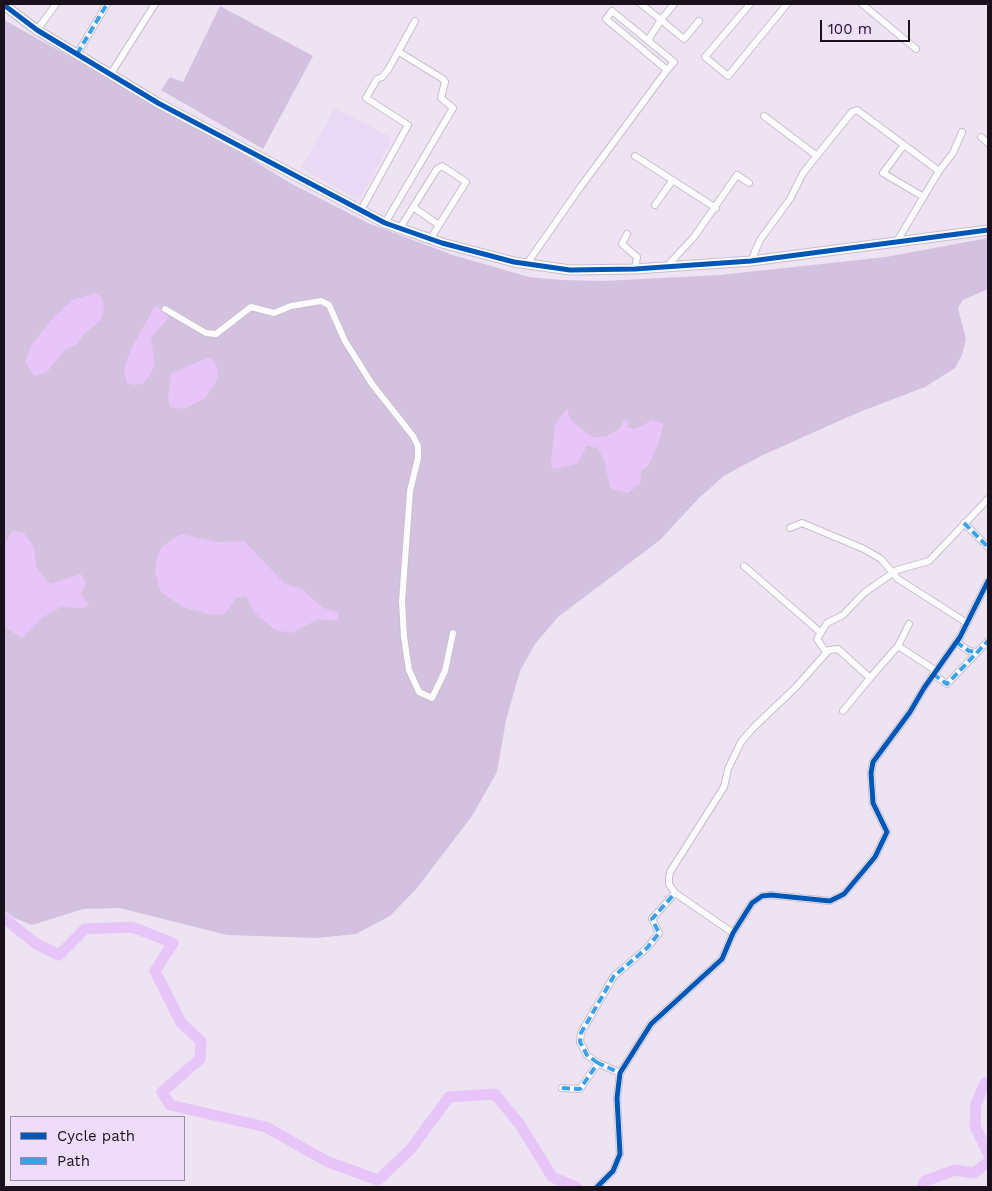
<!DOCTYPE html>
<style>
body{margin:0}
#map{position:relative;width:992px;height:1191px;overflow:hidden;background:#ede3f3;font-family:"Work Sans",sans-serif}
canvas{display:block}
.frame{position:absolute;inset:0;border:5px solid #19121d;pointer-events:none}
.legend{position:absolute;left:10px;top:1116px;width:175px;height:65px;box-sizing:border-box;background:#efdcfa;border:1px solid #998ba2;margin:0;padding:6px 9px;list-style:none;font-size:15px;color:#19121d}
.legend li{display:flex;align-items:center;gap:10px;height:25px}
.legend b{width:25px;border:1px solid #998ba2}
.scale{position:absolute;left:820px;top:20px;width:90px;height:22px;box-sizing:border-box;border:2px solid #19121d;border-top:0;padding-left:6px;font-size:15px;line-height:18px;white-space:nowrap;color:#19121d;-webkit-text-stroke:4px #efdcfa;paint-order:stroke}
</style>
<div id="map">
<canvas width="992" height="1191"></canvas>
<div class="frame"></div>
<ul class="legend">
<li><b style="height:6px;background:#0057b8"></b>Cycle path</li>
<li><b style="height:6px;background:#3da1ea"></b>Path</li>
</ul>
<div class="scale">100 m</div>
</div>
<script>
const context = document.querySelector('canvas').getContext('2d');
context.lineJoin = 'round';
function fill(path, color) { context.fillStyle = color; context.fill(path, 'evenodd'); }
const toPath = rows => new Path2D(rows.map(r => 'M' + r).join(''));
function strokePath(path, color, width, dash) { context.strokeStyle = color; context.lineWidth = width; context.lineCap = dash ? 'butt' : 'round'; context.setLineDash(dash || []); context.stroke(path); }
fill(toPath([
 [335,108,393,138,359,201,301,168]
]), '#ebdaf5');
fill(toPath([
 [220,6,313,56,263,149,161,90,170,77,183,82],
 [4,20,234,148,290,183,370,224,453,255,529,277,561,280,603,281,720,275,886,257,988,238,988,289,963,300,958,308,966,339,962,355,955,368,925,387,857,413,763,455,725,475,699,498,660,540,558,617,535,644,520,671,506,720,497,772,472,816,417,888,390,916,356,934,316,938,227,935,120,908,83,909,32,925,14,918,4,910]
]), '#d4c1df');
fill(toPath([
 [95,293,102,298,104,308,101,320,84,334,76,345,66,349,46,373,34,376,25,362,31,346,50,321,72,300],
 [155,306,168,312,168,318,151,338,155,365,150,375,143,384,134,385,127,383,124,370,131,349],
 [208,358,215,361,218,373,217,380,205,398,184,409,170,407,168,398,171,373],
 [567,409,571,421,593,437,605,437,620,428,625,418,629,422,627,428,636,429,652,420,664,424,658,445,648,466,641,471,640,484,628,493,610,488,605,463,598,448,587,446,577,464,553,469,551,464,555,425],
 [13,531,24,533,34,547,36,567,50,584,81,574,86,583,81,594,89,605,84,608,61,607,43,617,22,638,4,627,4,544],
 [181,534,217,542,244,541,285,584,302,589,323,608,338,612,338,621,318,619,292,633,275,630,254,612,246,596,236,598,224,615,208,614,183,607,162,593,159,588,155,570,158,554,164,545]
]), '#e7c5f9');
strokePath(toPath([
 [4,918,35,943,59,955,85,929,132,927,173,943,155,971,181,1023,201,1041,200,1059,162,1092,170,1105,266,1127,328,1162,378,1180,410,1150,449,1097,495,1094,521,1126,552,1177,576,1187],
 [988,1084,985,1083,976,1104,975,1126,988,1153],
 [922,1187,925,1181,955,1170,974,1173,988,1162]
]), '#e7c5f9', 11);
const street = toPath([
 [641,4,661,20,648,40],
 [674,4,661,20,684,39,699,21],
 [750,4,705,57,728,76,787,4],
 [862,4,916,49],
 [612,11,674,62,667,70,606,19,612,11],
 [37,30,56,4],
 [77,54,107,4],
 [110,75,155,4],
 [764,116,817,156],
 [981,137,988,143],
 [904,145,883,173,922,196],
 [635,156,716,208],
 [939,171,953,153,962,132],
 [655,205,672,181],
 [413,207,439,225],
 [361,210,408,125,366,98,377,79,382,77,388,70,415,21],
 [385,223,453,108,441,98,445,82,443,79,399,52],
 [400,228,437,169,442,166,466,182,431,238],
 [627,234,622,244,637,257,635,269],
 [751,261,760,240,790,199,803,173,852,112,857,110,939,171,896,243],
 [526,265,579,189,667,70],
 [667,266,694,237,737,175,749,183],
 [165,309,206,333,216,334,251,307,274,313,291,306,321,301,329,305,345,341,372,384,413,436,418,446,418,458,410,491,402,601,404,637,409,670,419,692,432,698,445,671,453,633],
 [964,523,988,547],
 [790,528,802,523,864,549,881,559,898,579,967,623],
 [744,566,820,632],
 [956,642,969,651,976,652],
 [898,646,935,670],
 [826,652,817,639,827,623,843,615,864,593,897,570,929,561,988,499],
 [933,674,947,684,988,641],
 [843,711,870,678],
 [733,933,675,893,669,884,669,878,670,872,724,787,728,769,741,742,753,728,796,687,829,650,838,649,870,678,898,646,909,624],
 [598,1063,587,1055,580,1042,581,1033,614,976,647,948,659,933,652,919,675,893],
 [562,1088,580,1089,598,1063,620,1073],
 [597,1187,613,1171,620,1154,617,1098,620,1073,651,1024,722,959,733,933,752,903,762,896,771,895,830,901,844,894,875,857,887,832,873,803,871,773,873,762,910,712,924,688,960,637,988,581]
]);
const secondary = toPath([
 [4,5,37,30,158,103,385,223,442,243,514,262,570,270,635,269,751,261,988,230]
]);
strokePath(street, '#c7bfcc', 8);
strokePath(secondary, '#c7bfcc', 11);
strokePath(street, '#fcfbfd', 6);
strokePath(secondary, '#fcfbfd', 9);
strokePath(toPath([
 [77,54,107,4],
 [964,523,988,547],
 [956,642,969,651,976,652],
 [933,674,947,684,988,641],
 [598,1063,587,1055,580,1042,581,1033,614,976,647,948,659,933,652,919,675,893],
 [562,1088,580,1089,598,1063,620,1073]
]), '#3da1ea', 4, [8, 4]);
strokePath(toPath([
 [4,5,37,30,158,103,385,223,442,243,514,262,570,270,635,269,751,261,988,230],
 [597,1187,613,1171,620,1154,617,1098,620,1073,651,1024,722,959,733,933,752,903,762,896,771,895,830,901,844,894,875,857,887,832,873,803,871,773,873,762,910,712,924,688,960,637,988,581]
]), '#0057b8', 5);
</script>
